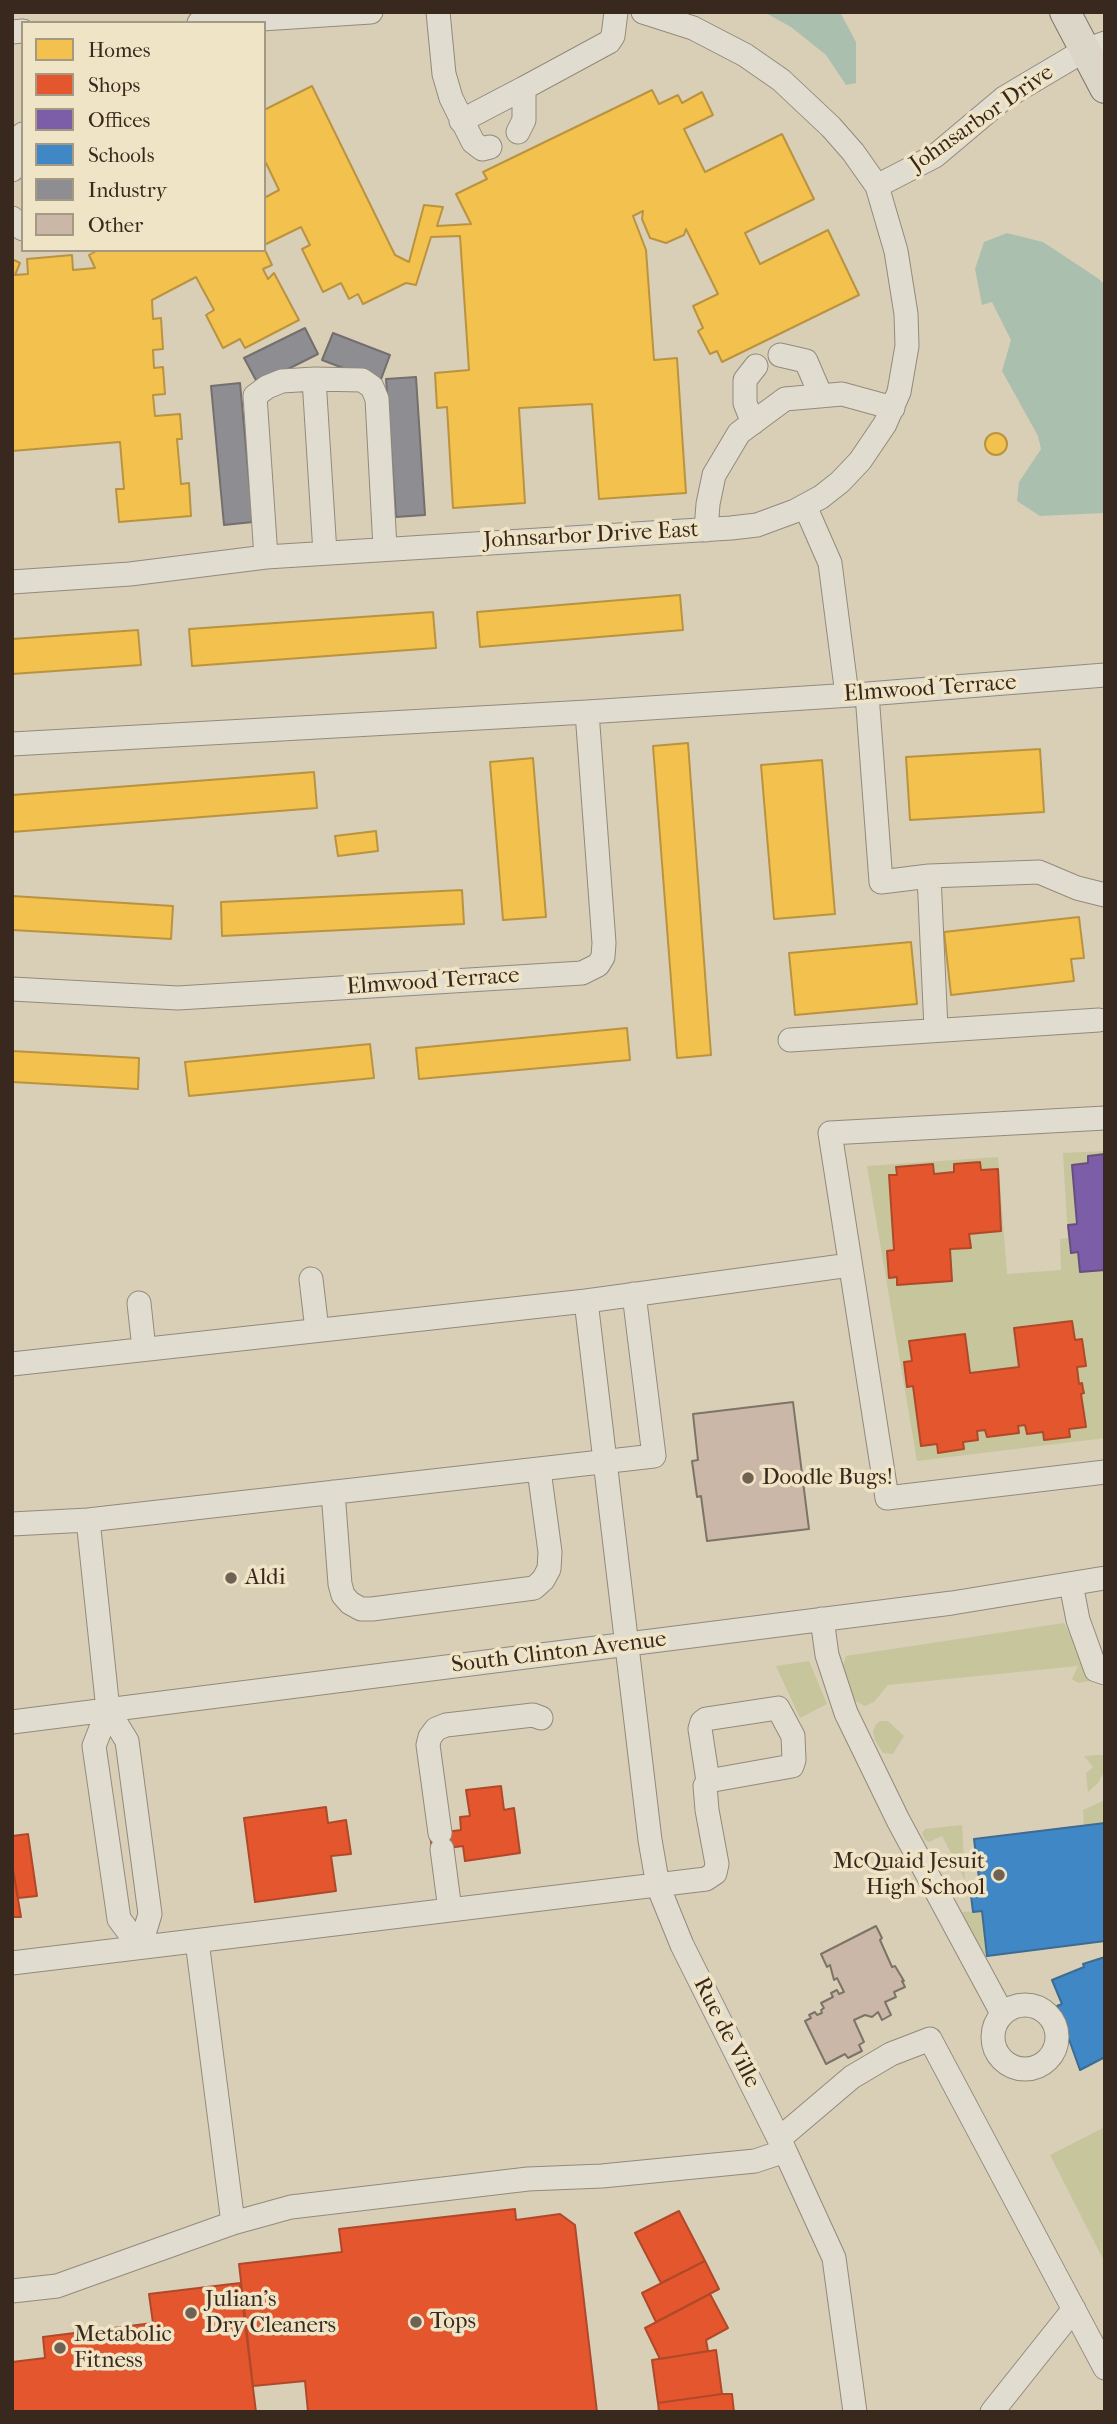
<!DOCTYPE html>
<style>
body{margin:0}
#map{position:relative;width:1117px;height:2424px;overflow:hidden;background:#d9cfb6;font-family:"IM FELL French Canon",serif}
canvas{display:block}
.frame{position:absolute;inset:0;border:14px solid #38281e;pointer-events:none}
.legend{position:absolute;left:21px;top:21px;width:245px;height:231px;box-sizing:border-box;background:#f0e4c6;border:2px solid #a69983;margin:0;padding:9px 12px;list-style:none;font-size:21px;color:#38281e}
.legend li{display:flex;align-items:center;gap:14px;height:35px}
.legend b{width:35px;border:2px solid #a69983}
</style>
<div id="map">
<canvas width="1117" height="2424"></canvas>
<div class="frame"></div>
<ul class="legend">
<li><b style="height:19px;background:#f2c14e"></b>Homes</li>
<li><b style="height:19px;background:#e4572e"></b>Shops</li>
<li><b style="height:19px;background:#7b5ea7"></b>Offices</li>
<li><b style="height:19px;background:#3f88c5"></b>Schools</li>
<li><b style="height:19px;background:#8d8d92"></b>Industry</li>
<li><b style="height:19px;background:#cab7a7"></b>Other</li>
</ul>
</div>
<script>
const context = document.querySelector('canvas').getContext('2d');
context.lineJoin = 'round';
function fill(path, color) { context.fillStyle = color; context.fill(path, 'evenodd'); }
const toPath = rows => new Path2D(rows.map(r => 'M' + r).join(''));
function strokePath(path, color, width, dash) { context.strokeStyle = color; context.lineWidth = width; context.lineCap = dash ? 'butt' : 'round'; context.setLineDash(dash || []); context.stroke(path); }
function drawText(font, color, halo, rows, align = 'center') {
  context.font = font + ' "IM FELL French Canon",serif'; context.lineWidth = 7; context.setLineDash([]); context.textBaseline = 'middle'; context.strokeStyle = halo; context.fillStyle = color; for (const [text, x, y, turn = 0] of rows) {
    context.save(); context.translate(x, y); context.rotate((+turn || 0) * Math.PI / 180); context.textAlign = isNaN(turn) ? turn : align; if (halo) context.strokeText(text, 0, 0); context.fillText(text, 0, 0); context.restore();
  }
}
fill(toPath([
 [1105,1151,1105,1154,1088,1156,1088,1163,1072,1165,1077,1224,1068,1225,1070,1252,1078,1252,1080,1271,1105,1270,1105,1438,917,1461,867,1166,998,1157,1007,1274,1061,1270,1060,1239,1068,1238,1063,1153],
 [980,1162,981,1170,998,1169,1001,1231,969,1234,970,1248,950,1249,952,1281,897,1285,897,1277,889,1277,887,1251,894,1250,889,1176,897,1175,896,1167,932,1164,934,1174,954,1172,954,1164],
 [965,1334,970,1373,1019,1367,1083,1340,1086,1365,1077,1367,1085,1427,1069,1429,1070,1437,1044,1440,1043,1432,1025,1425,1018,1426,1018,1433,987,1437,985,1430,977,1431,978,1440,963,1442,964,1449,939,1453,937,1444,922,1446,913,1386,907,1387,904,1363,912,1361,909,1342],
 [1064,1623,1092,1677,1089,1681,1078,1683,1072,1679,1078,1666,888,1685,874,1702,865,1706,853,1700,843,1665,846,1656],
 [809,1661,827,1704,800,1718,776,1666],
 [880,1721,888,1721,904,1736,893,1754,883,1753,875,1740,873,1732,876,1724],
 [1096,1755,1105,1755,1103,1773,1099,1782,1088,1792,1086,1773,1093,1767,1084,1756],
 [1105,1800,1105,1823,1084,1826,1083,1810],
 [962,1825,964,1860,965,1880,942,1836,929,1842,925,1840,922,1833,925,1829],
 [982,1911,987,1956,984,1957,962,1912],
 [1105,2127,1105,2263,1050,2155]
]), '#c6c59c');
fill(toPath([
 [764,12,840,12,856,42,856,83,846,85,826,55,791,27],
 [1007,233,1043,242,1099,279,1105,285,1105,513,1040,516,1017,501,1019,482,1041,449,1038,436,1002,371,1011,340,992,302,982,305,975,269,984,242]
]), '#abbfae');
const homes = toPath([
 [312,86,395,255,409,262,424,205,443,207,437,226,471,224,456,194,487,179,483,172,652,90,659,104,678,95,682,103,702,92,713,115,684,129,705,172,782,134,814,199,745,233,760,264,828,230,859,295,722,362,717,351,710,354,698,331,703,328,693,306,718,294,686,229,684,235,666,243,650,238,642,219,643,211,633,216,646,250,654,360,677,358,686,493,599,499,592,404,519,408,525,503,453,508,447,407,437,408,435,373,469,370,460,236,431,237,416,285,406,283,363,304,358,294,349,299,341,283,323,292,302,249,310,245,301,227,264,245,264,198,279,190,266,163,264,164,264,110,312,86],
 [264,248,272,265,263,269,268,279,274,273,299,320,245,348,240,339,223,348,206,315,214,310,196,277,152,300,153,319,161,318,163,349,153,350,154,368,163,367,165,394,153,395,155,416,180,414,182,439,177,439,181,484,189,483,191,516,119,522,116,489,124,489,120,442,12,451,12,259,20,263,15,275,28,274,27,259,72,255,73,270,95,268,89,255,98,250,264,250,264,248],
 '985 444a11 11 0 1 1 22 0a11 11 0 1 1-22 0Z',
 [680,595,683,630,480,647,477,612,680,595],
 [433,612,436,648,192,666,189,629,433,612],
 [138,630,141,665,12,674,12,639,138,630],
 [688,743,711,1055,677,1058,653,746,688,743],
 [1040,749,1044,812,910,820,906,757,1040,749],
 [533,758,546,917,503,920,490,762,533,758],
 [822,760,835,914,774,919,761,765,822,760],
 [314,772,317,808,12,832,12,795,314,772],
 [376,831,378,851,338,856,335,836,376,831],
 [462,890,464,924,222,936,221,902,462,890],
 [12,896,173,906,171,939,12,930,12,896],
 [1079,917,1084,958,1071,959,1074,981,951,995,944,932,1079,917],
 [911,942,917,1004,795,1015,789,953,911,942],
 [627,1028,630,1060,419,1079,416,1048,627,1028],
 [370,1044,374,1078,189,1096,185,1062,370,1044],
 [12,1051,139,1058,138,1089,12,1082,12,1051]
]);
fill(homes, '#f2c14e');
strokePath(homes, '#ba9340', 2);
const shops = toPath([
 [980,1162,981,1170,998,1169,1001,1231,969,1234,971,1248,950,1249,952,1281,897,1285,897,1277,889,1278,887,1251,894,1250,889,1175,897,1175,896,1167,933,1164,934,1174,954,1172,954,1164,980,1162],
 [1072,1321,1075,1340,1082,1339,1086,1366,1077,1367,1079,1384,1082,1383,1083,1389,1084,1393,1081,1394,1086,1427,1069,1429,1070,1437,1044,1440,1043,1432,1027,1434,1025,1425,1018,1426,1019,1433,987,1437,985,1430,977,1431,978,1440,963,1442,964,1449,938,1453,937,1444,921,1446,913,1386,907,1387,904,1362,912,1361,909,1341,965,1334,970,1373,1019,1367,1014,1328,1072,1321],
 [501,1786,504,1810,514,1808,520,1853,465,1861,463,1846,432,1850,430,1834,461,1830,460,1817,470,1816,466,1790,501,1786],
 [326,1807,328,1823,346,1820,351,1854,331,1856,336,1891,255,1902,244,1818,326,1807],
 [28,1834,37,1896,18,1898,12,1864,12,1836,28,1834],
 [12,1864,21,1917,12,1917,12,1864],
 [515,2209,516,2220,560,2214,575,2225,597,2412,308,2412,305,2381,253,2386,239,2264,342,2252,339,2229,515,2209],
 [679,2211,705,2261,661,2283,635,2233,679,2211],
 [705,2261,719,2289,656,2322,642,2293,705,2261],
 [240,2283,256,2412,12,2412,12,2362,45,2358,43,2337,153,2323,149,2294,240,2283],
 [710,2294,728,2328,706,2340,708,2351,660,2359,645,2328,710,2294],
 [716,2350,722,2394,658,2403,652,2360,716,2350],
 [722,2394,732,2394,734,2412,659,2412,658,2403,722,2394]
]);
fill(shops, '#e4572e');
strokePath(shops, '#b04929', 2);
const offices = toPath([
 [1105,1154,1105,1270,1080,1272,1078,1252,1071,1253,1068,1225,1077,1224,1072,1165,1088,1163,1088,1156,1105,1154]
]);
fill(offices, '#7b5ea7');
strokePath(offices, '#674e7e', 2);
const schools = toPath([
 [1105,1823,1105,1941,987,1956,982,1911,973,1912,970,1888,980,1886,974,1839,1105,1823],
 [1105,1957,1105,2057,1080,2070,1057,2006,1062,2004,1052,1980,1084,1967,1083,1964,1105,1957]
]);
fill(schools, '#3f88c5');
strokePath(schools, '#3d6b93', 2);
const industry = toPath([
 [305,328,318,354,258,384,244,358,305,328],
 [333,333,390,355,380,382,322,360,333,333],
 [416,377,425,515,396,517,386,379,416,377],
 [240,383,253,522,224,525,211,386,240,383]
]);
fill(industry, '#8d8d92');
strokePath(industry, '#746f6f', 2);
const building = toPath([
 [793,1402,809,1529,707,1541,701,1496,697,1497,692,1461,698,1460,693,1414,793,1402],
 [876,1926,882,1938,880,1940,892,1967,895,1966,904,1981,902,1981,905,1987,894,1992,896,1997,885,2002,891,2015,882,2020,878,2012,872,2017,865,2015,854,2020,864,2042,859,2045,862,2051,848,2058,845,2054,826,2064,805,2021,811,2018,809,2015,815,2012,817,2015,822,2013,821,2010,824,2008,821,2003,833,1997,831,1993,837,1990,839,1994,844,1992,837,1978,834,1980,830,1965,827,1967,821,1954,876,1926]
]);
fill(building, '#cab7a7');
strokePath(building, '#7c7467', 2);
const minor = toPath([
 [438,12,444,74,451,98,473,142,482,149,490,147],
 [199,23,371,12],
 [12,32,23,31],
 [461,121,524,88],
 [518,132,524,120,524,88,609,42,613,36,616,12],
 [12,170,23,134],
 [877,186,935,156,1004,98,1085,50,1105,43],
 [12,218,15,224,23,229],
 [780,355,806,361,821,396],
 [314,379,325,553],
 [753,423,745,403,745,380,756,366],
 [805,506,830,563,847,695],
 [706,530,708,504,714,475,739,433,785,399,842,394,893,408],
 [266,557,255,396,267,387,282,381,314,379,362,380,372,387,377,399,385,548],
 [12,582,130,574,266,557,731,528,757,525,795,511,821,497,840,482,860,461,885,424,899,392,907,346,906,314,896,251,877,186,853,152,831,127,781,80,745,55,693,28,643,12],
 [867,694,881,882,929,876,1039,872,1077,888,1105,895],
 [587,712,867,694,1105,675],
 [12,744,587,712,604,943,603,957,598,965,582,973,178,998,12,989],
 [929,876,936,1029],
 [790,1040,1099,1020],
 [1105,1118,830,1133,887,1498,1105,1472],
 [850,1265,586,1301,650,1840,658,1886,682,1945,785,2151,834,2258,855,2412],
 [311,1279,317,1330],
 [139,1303,144,1349],
 [12,1364,586,1301],
 [333,1492,340,1584,343,1595,350,1603,361,1609,372,1609,534,1588,543,1580,549,1569,550,1552,539,1470],
 [88,1520,108,1710,94,1746,119,1919,140,1947],
 [12,1524,88,1520,654,1456,634,1294],
 [1071,1584,1078,1620,1096,1670,1105,1673],
 [822,1619,827,1655,846,1713,898,1820,1002,2013],
 [108,1710,127,1741,150,1914,140,1947],
 [12,1722,952,1603,1105,1578],
 [440,1833,428,1745,430,1737,436,1729,446,1725,533,1715,541,1718],
 [442,1849,450,1910],
 [197,1941,233,2223],
 [12,1963,706,1879,715,1873,717,1864,707,1810,705,1786,708,1781,792,1766,794,1760,793,1736,778,1708,706,1719,702,1722,700,1729,708,1781],
 '993 2037a32 32 0 1 1 64 0a32 32 0 1 1-64 0Z',
 [779,2139,852,2077,891,2054,930,2039,1105,2368],
 [12,2291,57,2286,233,2223,291,2207,528,2179,602,2176,755,2161,785,2151],
 [992,2412,1074,2309]
]);
const major = toPath([
 [1065,12,1105,88]
]);
strokePath(minor, '#928a7c', 25);
strokePath(major, '#7c7467', 32);
strokePath(minor, '#e1dcd0', 23);
strokePath(major, '#dcd6c8', 30);
for (const [x, y, r, color] of [
 [748,1478,7,"#706253"],
 [231,1578,7,"#706253"],
 [999,1875,7,"#706253"],
 [191,2313,7,"#706253"],
 [416,2322,7,"#706253"],
 [60,2348,7,"#706253"]
]) { const dot = new Path2D(); dot.arc(x, y, r, 0, 2 * Math.PI); context.fillStyle = color; context.fill(dot); strokePath(dot, '#f0e4c6', 2.5); }
drawText('23px', '#38281e', '#f0e4c6', [
 ["Johnsarbor Drive",982,119,-35],
 ["Johnsarbor Drive East",591,536,-3],
 ["Elmwood Terrace",930,689,-4],
 ["Elmwood Terrace",433,982,-4],
 ["South Clinton Avenue",559,1653,-7],
 ["Rue de Ville",726,2033,63]
]);
drawText('23px', '#38281e', '#f0e4c6', [
 ["Doodle Bugs!",762,1478],
 ["Aldi",245,1578],
 ["McQuaid Jesuit",985,1862,"right"],
 ["High School",985,1888,"right"],
 ["Julian's",205,2300],
 ["Dry Cleaners",205,2326],
 ["Tops",430,2322],
 ["Metabolic",74,2335],
 ["Fitness",74,2361]
], 'left');
</script>
